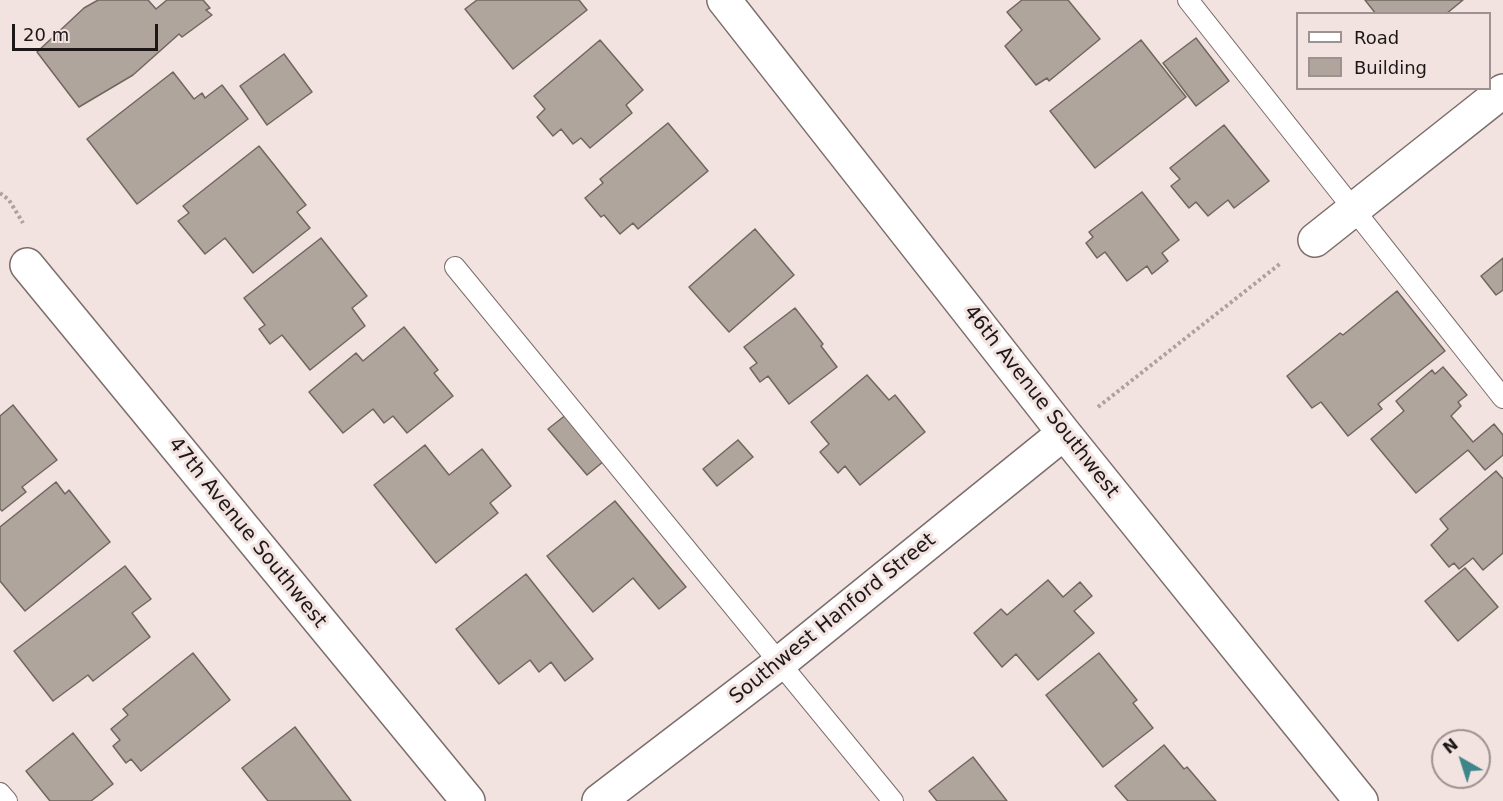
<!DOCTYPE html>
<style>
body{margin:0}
#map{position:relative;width:1503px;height:801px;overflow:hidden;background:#f2e3e0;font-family:"DejaVu Sans",sans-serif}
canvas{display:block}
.legend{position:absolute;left:1296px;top:12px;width:195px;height:78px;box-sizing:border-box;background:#f2e3e0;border:2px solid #9d9290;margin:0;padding:8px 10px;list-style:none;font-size:18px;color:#1d1817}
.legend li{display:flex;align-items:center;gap:12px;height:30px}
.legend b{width:30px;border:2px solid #9d9290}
.north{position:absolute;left:1431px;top:729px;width:60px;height:60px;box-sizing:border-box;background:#f2e3e0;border:2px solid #9d9290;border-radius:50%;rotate:321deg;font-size:16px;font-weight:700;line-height:24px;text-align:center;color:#1d1817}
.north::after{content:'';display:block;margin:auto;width:21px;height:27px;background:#3e8689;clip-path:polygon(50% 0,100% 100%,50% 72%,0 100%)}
.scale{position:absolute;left:12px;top:24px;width:146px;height:27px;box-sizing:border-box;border:3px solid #1d1817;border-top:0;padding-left:8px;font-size:18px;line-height:21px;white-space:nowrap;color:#1d1817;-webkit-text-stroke:4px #f2e3e0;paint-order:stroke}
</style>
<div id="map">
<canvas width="1503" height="801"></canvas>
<ul class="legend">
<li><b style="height:8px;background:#fff"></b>Road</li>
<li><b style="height:16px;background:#afa59d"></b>Building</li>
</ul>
<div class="north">N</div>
<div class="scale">20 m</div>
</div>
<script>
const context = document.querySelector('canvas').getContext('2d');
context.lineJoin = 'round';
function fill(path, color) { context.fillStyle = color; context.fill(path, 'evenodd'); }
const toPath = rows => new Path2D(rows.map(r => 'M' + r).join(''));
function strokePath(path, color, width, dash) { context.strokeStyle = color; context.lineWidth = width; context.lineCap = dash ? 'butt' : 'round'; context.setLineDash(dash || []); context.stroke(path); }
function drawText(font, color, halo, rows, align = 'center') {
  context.font = font + ' "DejaVu Sans",sans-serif'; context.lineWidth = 6; context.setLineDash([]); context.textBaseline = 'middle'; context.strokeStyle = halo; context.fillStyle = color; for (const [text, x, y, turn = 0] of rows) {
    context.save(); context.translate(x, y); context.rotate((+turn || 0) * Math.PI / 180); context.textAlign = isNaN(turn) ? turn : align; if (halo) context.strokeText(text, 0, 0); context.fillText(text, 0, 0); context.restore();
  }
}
const building = toPath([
 [98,0,148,0,156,9,167,0,203,0,210,8,206,10,212,15,182,37,179,34,133,75,79,107,37,52,84,8,98,0],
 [477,0,579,0,587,10,513,69,465,9,477,0],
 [1022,0,1068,0,1100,39,1049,81,1047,78,1036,85,1005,46,1022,30,1007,12,1022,0],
 [1365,0,1463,0,1446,14,1376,14,1365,0],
 [1196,38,1229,81,1196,106,1163,63,1196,38],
 [600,40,643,90,626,105,632,113,590,148,581,138,573,144,561,129,553,136,537,117,545,109,534,96,600,40],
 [1141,40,1186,97,1095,168,1050,111,1141,40],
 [284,54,312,92,267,125,240,86,284,54],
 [173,72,194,99,202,93,205,98,222,85,248,119,137,204,87,139,173,72],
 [668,123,708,171,638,229,633,223,620,234,604,215,601,217,585,198,603,183,600,179,668,123],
 [1224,125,1269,181,1234,208,1228,200,1208,216,1196,202,1189,208,1171,186,1180,179,1170,168,1224,125],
 [259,146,306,205,297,212,310,228,253,273,225,238,205,254,178,221,189,213,183,206,259,146],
 [1142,192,1179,240,1162,253,1168,261,1152,274,1147,266,1127,281,1105,252,1097,258,1086,243,1093,237,1089,232,1142,192],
 [755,229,794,275,729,332,689,287,755,229],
 [321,238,367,296,352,308,365,326,310,370,282,335,270,344,259,329,265,325,244,298,321,238],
 [1503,258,1503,290,1496,295,1481,276,1503,258],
 [1397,291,1445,351,1378,404,1382,409,1348,436,1321,402,1312,408,1287,376,1340,333,1343,335,1397,291],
 [795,308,823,344,821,346,837,367,789,404,768,376,760,382,750,368,757,363,744,347,795,308],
 [404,327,438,370,434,373,453,396,407,433,393,416,384,423,373,409,343,433,309,392,356,353,363,361,404,327],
 [1443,367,1467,395,1458,402,1461,406,1451,416,1473,442,1494,424,1503,435,1503,455,1485,470,1468,450,1416,493,1371,439,1404,411,1396,401,1432,370,1435,374,1443,367],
 [867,375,889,400,895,395,925,432,860,485,845,466,838,473,820,452,829,444,811,422,867,375],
 [13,405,57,460,22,487,26,492,2,511,0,509,0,416,13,405],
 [567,414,604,461,587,475,548,429,567,414],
 [738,440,753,457,717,486,703,469,738,440],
 [425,445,449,475,482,449,511,486,490,503,498,513,436,563,374,485,425,445],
 [1496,471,1503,479,1503,553,1483,570,1473,558,1459,569,1454,563,1449,567,1431,545,1448,529,1440,519,1496,471],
 [56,482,65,494,69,490,110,542,25,611,0,581,0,527,56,482],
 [615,501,686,587,659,609,633,578,593,612,547,556,615,501],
 [125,566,151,599,132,613,150,637,93,681,88,675,53,701,14,651,125,566],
 [1465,568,1498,607,1458,641,1425,601,1465,568],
 [526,574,593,659,565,681,551,662,539,672,530,660,499,684,456,629,526,574],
 [1048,580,1063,597,1080,582,1092,596,1074,611,1094,633,1038,680,1016,654,1002,667,974,633,1001,609,1007,615,1048,580],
 [193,653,230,700,141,771,131,759,126,763,113,746,120,740,111,729,128,715,123,709,193,653],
 [1099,653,1137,700,1133,703,1153,728,1103,767,1046,695,1099,653],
 [295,727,351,801,268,801,242,768,295,727],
 [73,733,113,784,91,801,50,801,26,771,73,733],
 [1164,745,1184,769,1187,767,1216,801,1128,801,1115,786,1164,745],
 [973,757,1007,801,937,801,929,791,973,757]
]);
fill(building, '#afa59d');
strokePath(building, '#70675f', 1.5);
const lane = toPath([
 [1188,0,1503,398],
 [455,267,893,801],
 [0,793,7,801]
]);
const street = toPath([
 [724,0,1064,433,1361,801],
 [1315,240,1503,91],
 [27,265,468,801],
 [599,801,781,662,1064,433]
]);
strokePath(lane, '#7b6d6b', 22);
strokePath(street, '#7b6d6b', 36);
strokePath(toPath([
 [0,193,9,200,23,223],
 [1098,407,1281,263]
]), '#ada19f', 4, [3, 3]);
strokePath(lane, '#fff', 20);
strokePath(street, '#fff', 33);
drawText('20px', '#1d1817', '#f2e3e0', [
 ["46th Avenue Southwest",1041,402,52],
 ["47th Avenue Southwest",247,533,51],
 ["Southwest Hanford Street",833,619,-39]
]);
</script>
